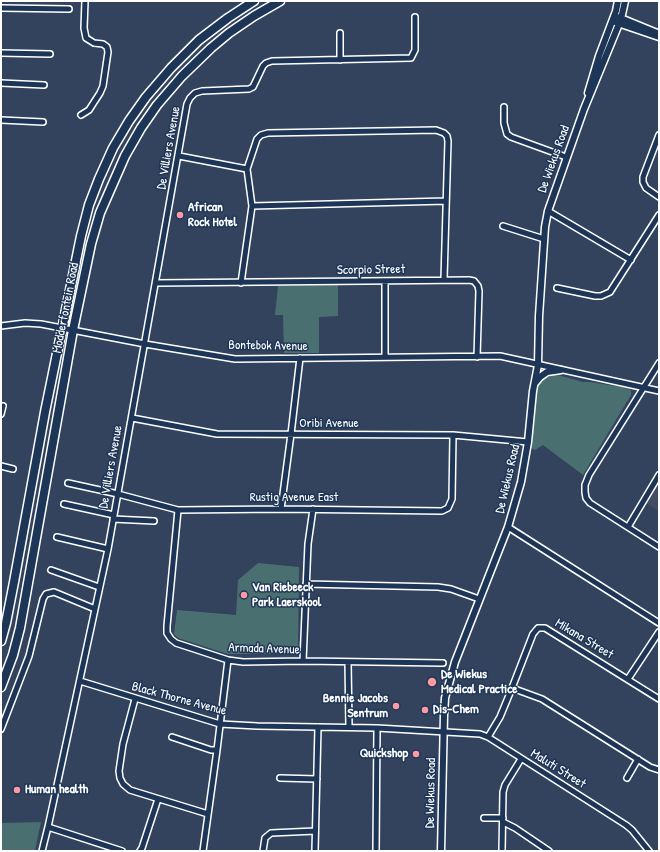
<!DOCTYPE html>
<style>
body{margin:0}
#map{position:relative;width:660px;height:852px;overflow:hidden;background:#33435e;font-family:"Patrick Hand",sans-serif}
canvas{display:block}
.frame{position:absolute;inset:0;border:2px solid #fff;pointer-events:none}
</style>
<div id="map">
<canvas width="660" height="852"></canvas>
<div class="frame"></div>
</div>
<script>
const context = document.querySelector('canvas').getContext('2d');
context.lineJoin = 'round';
function fill(path, color) { context.fillStyle = color; context.fill(path, 'evenodd'); }
const toPath = rows => new Path2D(rows.map(r => 'M' + r).join(''));
function strokePath(path, color, width, dash) { context.strokeStyle = color; context.lineWidth = width; context.lineCap = dash ? 'butt' : 'round'; context.setLineDash(dash || []); context.stroke(path); }
function drawText(font, color, halo, rows, align = 'center') {
  context.font = font + ' "Patrick Hand",sans-serif'; context.lineWidth = 3; context.setLineDash([]); context.textBaseline = 'middle'; context.strokeStyle = halo; context.fillStyle = color; for (const [text, x, y, turn = 0] of rows) {
    context.save(); context.translate(x, y); context.rotate((+turn || 0) * Math.PI / 180); context.textAlign = isNaN(turn) ? turn : align; if (halo) context.strokeText(text, 0, 0); context.fillText(text, 0, 0); context.restore();
  }
}
fill(toPath([
 [659,482,659,511,646,503]
]), '#424d63');
fill(toPath([
 [338,285,338,316,319,317,319,353,284,353,283,315,275,315,278,286],
 [548,374,554,374,583,382,590,382,622,387,631,390,631,395,583,475,543,445,535,450,531,448,537,385,540,380],
 [258,563,299,567,298,654,228,654,178,638,174,634,177,610,236,615,238,580],
 [41,822,35,851,1,851,1,823]
]), '#4a6f71');
const minor = toPath([
 [1,8,69,9],
 [340,33,340,60],
 [1,53,50,54],
 [1,83,44,85],
 [504,107,504,123,507,134,511,137,566,157],
 [81,115,89,110,100,93,103,86,108,52,107,47,103,44,94,43,86,38,84,28,85,1],
 [1,120,43,122],
 [659,135,643,177,643,182,646,188,659,197],
 [179,156,247,169],
 [252,206,446,201],
 [548,211,631,260],
 [503,226,544,239],
 [156,283,469,280,474,281,478,286,479,291,477,357],
 [241,283,252,206,247,169,257,139,261,135,268,133,436,130,444,133,447,136,448,141,444,279],
 [557,288,595,296,601,296,610,292,659,215],
 [1,326,25,323,41,324,145,344,235,359,500,356,659,391],
 [385,357,385,281],
 [659,363,589,475,585,485,585,492,586,498,590,503,659,547],
 [1,414,3,406],
 [132,418,217,434,453,435,528,442],
 [1,466,13,469],
 [68,483,118,494,178,510,281,509,442,511,448,508,452,499,453,435],
 [64,504,114,515],
 [281,509,291,434,300,358],
 [178,510,167,626,167,633,171,639,176,643,228,660,243,662,303,661,443,663],
 [113,519,154,521],
 [508,527,659,623],
 [628,527,659,475],
 [57,537,108,549],
 [51,570,99,587],
 [306,584,438,587,451,589,479,599],
 [303,661,308,544,313,509],
 [348,662,349,727],
 [628,679,659,632],
 [80,681,220,724,257,726,377,728,480,734,488,737,626,825,632,830,649,851],
 [512,688,542,699,650,767,659,770],
 [135,699,123,744,119,771,120,778,123,784,130,790,208,814],
 [1,729,29,656,43,599,46,594,54,592,95,609],
 [172,737,211,750,217,750],
 [488,737,500,717,512,688,533,634,538,628,545,628,659,699],
 [280,778,317,779],
 [627,778,638,759],
 [484,818,503,818],
 [503,822,515,828,549,851],
 [48,827,122,851],
 [42,851,48,827,108,549,187,104,190,98,195,93,202,91,249,89,253,87,263,66,266,63,272,61,411,58,415,50,415,17],
 [140,851,142,848,158,799],
 [203,851,217,750,228,660],
 [263,851,265,838,271,833,315,831],
 [315,851,318,727],
 [376,851,377,728],
 [502,851,503,792,505,785,521,759]
]);
const tertiary = toPath([
 [618,17,657,33],
 [615,22,659,37],
 [588,93,599,56,616,11,618,1],
 [535,383,540,377,547,372,561,370],
 [441,851,444,715,445,698,455,662,508,527,521,482,528,442,533,391,538,365,539,316,545,227,548,211,584,109,621,19,625,1]
]);
const primary = toPath([
 [1,641,6,623,14,582,45,412,81,236,89,205,99,179,113,148,129,121,146,97,171,68,199,40,228,18,254,1],
 [1,687,13,655,20,628,73,330,91,244,100,213,125,156,141,128,157,105,182,76,211,48,229,33,254,16,280,1]
]);
strokePath(minor, '#fff', 8);
strokePath(tertiary, '#fff', 9);
strokePath(primary, '#fff', 11);
strokePath(minor, '#1d3557', 5);
strokePath(tertiary, '#1d3557', 6);
strokePath(primary, '#1d3557', 8);
for (const [x, y, r, color] of [
 [180,215,4,"#ff9aa2"],
 [244,595,4,"#ff9aa2"],
 [432,682,5,"#ff9aa2"],
 [396,706,4,"#ff9aa2"],
 [425,710,4,"#ff9aa2"],
 [416,754,4,"#ff9aa2"],
 [17,790,4,"#ff9aa2"]
]) { const dot = new Path2D(); dot.arc(x, y, r, 0, 2 * Math.PI); context.fillStyle = color; context.fill(dot); strokePath(dot, '#1d3557', 1.5); }
drawText('13px', '#fff', '#1d3557', [
 ["De Villiers Avenue",169,148,-80],
 ["De Wiekus Road",554,159,-70],
 ["Scorpio Street",371,270,-1],
 ["Modderfontein Road",66,308,-79],
 ["Bontebok Avenue",268,346,1],
 ["Oribi Avenue",329,424],
 ["De Villiers Avenue",111,467,-80],
 ["De Wiekus Road",508,479,-77],
 ["Rustig Avenue East",294,498],
 ["Mikana Street",584,639,31],
 ["Armada Avenue",264,649,2],
 ["Black Thorne Avenue",179,699,15],
 ["Maluti Street",558,769,32],
 ["De Wiekus Road",431,793,-89]
]);
drawText('bold 13px', '#fff', '#1d3557', [
 ["African",188,208],
 ["Rock Hotel",188,223],
 ["Van Riebeeck",252,588],
 ["Park Laerskool",252,603],
 ["De Wiekus",441,675],
 ["Medical Practice",441,690],
 ["Bennie Jacobs",388,699,"right"],
 ["Sentrum",388,714,"right"],
 ["Dis-Chem",433,710],
 ["Quickshop",408,754,"right"],
 ["Human health",25,790]
], 'left');
</script>
